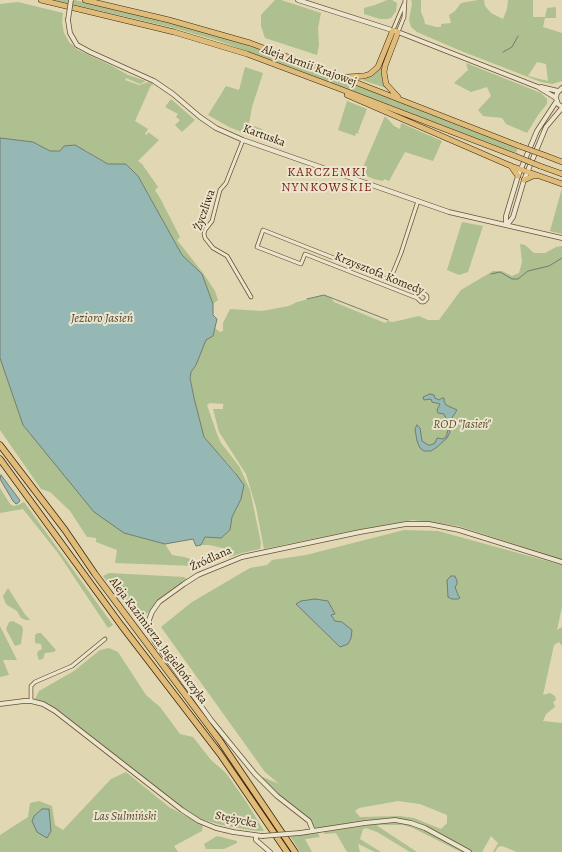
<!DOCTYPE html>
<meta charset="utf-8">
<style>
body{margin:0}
canvas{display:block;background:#e1d7b3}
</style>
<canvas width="562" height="852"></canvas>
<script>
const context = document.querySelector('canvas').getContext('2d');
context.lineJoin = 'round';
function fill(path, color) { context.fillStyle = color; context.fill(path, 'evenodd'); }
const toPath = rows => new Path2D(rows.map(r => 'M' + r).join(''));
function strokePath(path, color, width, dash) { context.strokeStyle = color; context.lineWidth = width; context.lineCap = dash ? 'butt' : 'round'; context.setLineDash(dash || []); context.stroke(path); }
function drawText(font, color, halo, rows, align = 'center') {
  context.font = font + ' Alegreya,serif'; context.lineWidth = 4; context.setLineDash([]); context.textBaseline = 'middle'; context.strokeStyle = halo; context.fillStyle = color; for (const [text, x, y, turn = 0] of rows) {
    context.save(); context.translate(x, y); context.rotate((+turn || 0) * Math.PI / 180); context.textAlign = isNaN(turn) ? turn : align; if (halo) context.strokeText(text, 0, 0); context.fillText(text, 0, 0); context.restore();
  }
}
fill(toPath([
 [54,0,75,0,134,14,199,30,249,46,286,58,518,148,516,153,285,65,219,41,170,27],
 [275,0,281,0,321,13,318,28,319,45,317,55,265,38,261,26,261,15],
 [387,0,392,0,397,3,396,11,391,18,387,19,380,19,364,14,364,8,375,5],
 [411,0,421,0,421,12,424,19,425,24,436,27,441,27,441,24,451,23,449,15,455,11,461,3,478,0,484,0,485,6,491,13,503,19,507,9,508,0,533,0,533,17,545,17,547,8,556,7,556,18,545,18,543,27,562,33,562,81,552,84,541,82,461,51,417,32,411,27,409,20,412,4],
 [537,62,546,64,548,81,528,76],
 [18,2,63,13,62,22,64,33,69,42,78,50,110,65,128,75,146,81,140,84,126,78,125,80,139,85,149,82,153,84,152,86,151,85,135,121,148,129,145,134,147,135,148,132,159,140,138,161,142,164,158,187,155,190,160,198,180,237,177,240,203,273,215,291,218,300,213,304,202,274,182,255,138,176,127,164,108,164,85,150,50,151,33,142,0,138,0,4],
 [391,38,393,38,382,68,382,80,386,88,362,80,371,77,381,68],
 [466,63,541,93,547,99,547,104,538,115,527,133,506,124,502,118,483,116,478,110,491,96,487,87,471,92,454,83,468,70],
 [245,67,263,73,252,107,249,124,264,130,262,137,259,139,229,127,208,115,226,86,239,90],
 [171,99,195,120,182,132,175,125,180,120,176,117,178,114,165,107],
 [347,101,367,109,358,132,359,134,356,133,355,136,338,130],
 [385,116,394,126,400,129,401,123,442,141,433,161,405,152,389,181,384,179,383,181,374,179,364,175,365,173,361,172],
 [562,188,562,234,550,231],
 [462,222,483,226,468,272,459,275,447,270],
 [520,244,525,245,534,253,545,253,556,247,562,246,562,559,458,526,413,520,356,530,264,549,256,507,246,474,219,432,213,409,223,409,223,405,224,404,210,403,207,405,217,434,221,443,239,466,250,490,261,543,260,549,242,553,230,557,227,549,209,545,201,545,205,537,221,538,230,530,232,517,241,499,236,473,204,437,194,398,190,378,191,372,196,365,206,340,213,336,215,328,220,332,223,331,223,323,230,309,262,311,289,306,297,302,324,295,331,298,334,302,385,323,388,321,393,322,419,316,428,320,439,320,461,290,493,271,502,271,512,276,519,273,522,262],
 [0,358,23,425,124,533,165,544,172,555,184,557,194,560,196,564,195,566,115,563,117,550,96,542,96,538,89,537,87,537,70,511,50,492,41,489,0,430],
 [0,488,10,504,13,506,18,505,24,502,113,625,108,628,58,553,23,509,0,513],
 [404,530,438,531,562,565,562,607,557,630,562,627,562,646,559,642,554,645,543,695,550,693,555,696,556,700,553,702,555,707,546,714,543,721,562,723,562,852,517,852,502,846,498,847,495,852,493,852,498,843,491,836,482,852,473,852,428,827,413,821,396,819,373,820,317,829,315,828,307,818,262,780,261,777,263,777,279,784,265,772,161,627,192,602,250,568,267,565,272,560,306,555],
 [398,801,420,804,447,815,447,823,441,829,414,818,400,816,360,817,355,811,359,808],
 [109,573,184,577,187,579,171,591,143,617,133,616,103,576],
 [8,588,24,613,30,620,26,620,21,618,17,611,7,605,5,602,3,596],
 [13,621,22,626,23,630,21,644,15,646,6,629,9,622],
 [0,626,17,660,3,660,9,675,0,677],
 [38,633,41,633,56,650,54,652,45,653,43,659,39,660,37,654,38,651,42,649,41,644,35,643,35,635],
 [109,648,118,652,146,695,160,707,180,734,193,737,211,760,226,773,247,803,264,831,256,831,221,825,192,816,56,710,46,703,35,699,39,691,74,671,100,650],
 [126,772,169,807,203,825,202,831,174,846,178,852,0,852,0,835,28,817,30,803,39,801,52,806,55,825,63,830,111,779],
 [390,822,405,824,421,828,466,852,461,852,413,828,404,825,376,825,417,852,410,852,377,832,366,828,363,829,360,839,381,852,375,852,358,844,360,852,347,852,336,833,324,834,324,832],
 [318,833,320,837,305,839,312,852,300,852,290,836],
 [217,836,237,841,237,843,224,849,206,849,204,844]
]), '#aebf90');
const water = toPath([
 [0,138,33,142,50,151,60,151,64,146,75,145,108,164,126,164,138,176,182,255,202,274,213,304,213,315,217,319,213,336,206,340,196,365,191,372,190,378,194,398,204,437,236,474,244,485,241,499,232,517,230,530,221,538,205,537,201,545,196,546,193,539,165,544,124,533,94,512,23,425,0,358,0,138],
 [430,394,434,395,435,398,439,400,442,398,444,398,444,401,446,405,457,410,446,427,446,419,444,414,438,413,437,410,440,404,432,402,431,399,424,400,423,397,430,394],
 [417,425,420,428,422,441,428,445,431,445,435,443,437,438,443,439,446,437,448,430,449,430,450,432,447,438,437,447,431,451,424,451,420,448,417,441,415,429,417,425],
 [1,475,19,499,20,501,18,503,16,504,13,501,0,479,1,475],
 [451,576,455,576,457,581,457,584,455,587,458,595,460,598,458,599,452,599,448,597,447,580,451,576],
 [315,599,328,601,335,614,331,615,335,621,342,622,352,630,351,638,348,644,340,647,296,604,301,601,315,599],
 [42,809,49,809,51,831,47,838,37,832,32,821,34,816,42,809]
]);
fill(water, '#96b8b4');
strokePath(water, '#737d70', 1);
strokePath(toPath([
 [503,52,512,47,518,36],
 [491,274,500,272,512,279,518,279,528,271,549,266,562,258],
 [307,299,324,295,388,320]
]), '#737d70', 1);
const minor = toPath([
 [393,30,404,4],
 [398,32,404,17,405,0],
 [243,140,226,183,220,190,212,221,205,230,204,234,205,238,213,248,227,256,251,297],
 [263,230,425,294,427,296,427,299,424,302,421,302,417,298,305,254,301,264,257,247,263,230],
 [390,280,401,253,418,201],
 [31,701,31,686,35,682,72,666,105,639]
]);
const tertiary = toPath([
 [298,0,398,32,538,87,556,98],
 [68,20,70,33,77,45,90,52,154,81,173,94,200,117,216,128,243,140,449,212,562,238],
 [541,87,558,91],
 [562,88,557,93,556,98,558,104,562,107],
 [506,225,506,216,518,176,537,131,556,102],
 [507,225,513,217,524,180,543,134,546,127,562,108],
 [0,704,24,701,31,701,43,704,55,711,182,810,199,821,216,828,233,832,262,836],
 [313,831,309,821,277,796,255,774,211,720,155,642,149,630,149,620,152,612,159,602,184,584,198,575,242,557,360,532,406,524,429,524,459,530,562,562],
 [300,833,365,823,395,820,411,823,425,828,469,852],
 [256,836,256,840,270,852]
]);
const primary = toPath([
 [41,0,174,32,247,54,335,87,515,156],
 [85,0,169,20,250,43,342,77,519,146],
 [398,32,385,66,384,72,386,84,398,97],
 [347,77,364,76,370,74,378,67,393,30],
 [347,95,511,166,562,184],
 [544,155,562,162],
 [511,166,518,176],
 [540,166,562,174],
 [524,180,533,176,536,176]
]);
const motorway = toPath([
 [0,445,65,530,95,574,220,741,295,852],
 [0,459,121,625,220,754,287,852]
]);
strokePath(minor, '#685234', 4.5);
strokePath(tertiary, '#685234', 5.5);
strokePath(primary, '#3f250a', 6);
strokePath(motorway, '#3f250a', 7);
strokePath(minor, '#ece5ce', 3);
strokePath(tertiary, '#ece5ce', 4);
strokePath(primary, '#e0bc7a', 5);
strokePath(motorway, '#e0bc7a', 5.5);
const tertiaryBridge = toPath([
 [68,20,71,0],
 [262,836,300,833]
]);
const primaryBridge = toPath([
 [519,146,544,155],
 [515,156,540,166]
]);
strokePath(tertiaryBridge, '#685234', 5.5, []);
strokePath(primaryBridge, '#3f250a', 6, []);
strokePath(tertiaryBridge, '#ece5ce', 4);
strokePath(primaryBridge, '#e0bc7a', 5);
drawText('12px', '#3f250a', '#ece5ce', [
 ["Aleja Armii Krajowej",309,66,20],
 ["Kartuska",264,136,20],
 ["Życzliwa",205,210,-71],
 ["Krzysztofa Komedy",379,274,22],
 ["Źródlana",211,559,-24],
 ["Aleja Kazimierza Jagiellończyka",158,641,53],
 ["Stężycka",236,820,12]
]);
drawText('italic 12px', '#5b4c2c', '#ece5ce', [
 ["ROD \"Jasień\"",462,425],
 ["Las Sulmiński",125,817]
]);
context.letterSpacing = '1px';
drawText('13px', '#7a1f14', '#ece5ce', [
 ["KARCZEMKI",327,173],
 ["NYNKOWSKIE",327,188]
]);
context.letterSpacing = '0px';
drawText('italic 13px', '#554a34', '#ece5ce', [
 ["Jezioro Jasień",102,319]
]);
</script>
